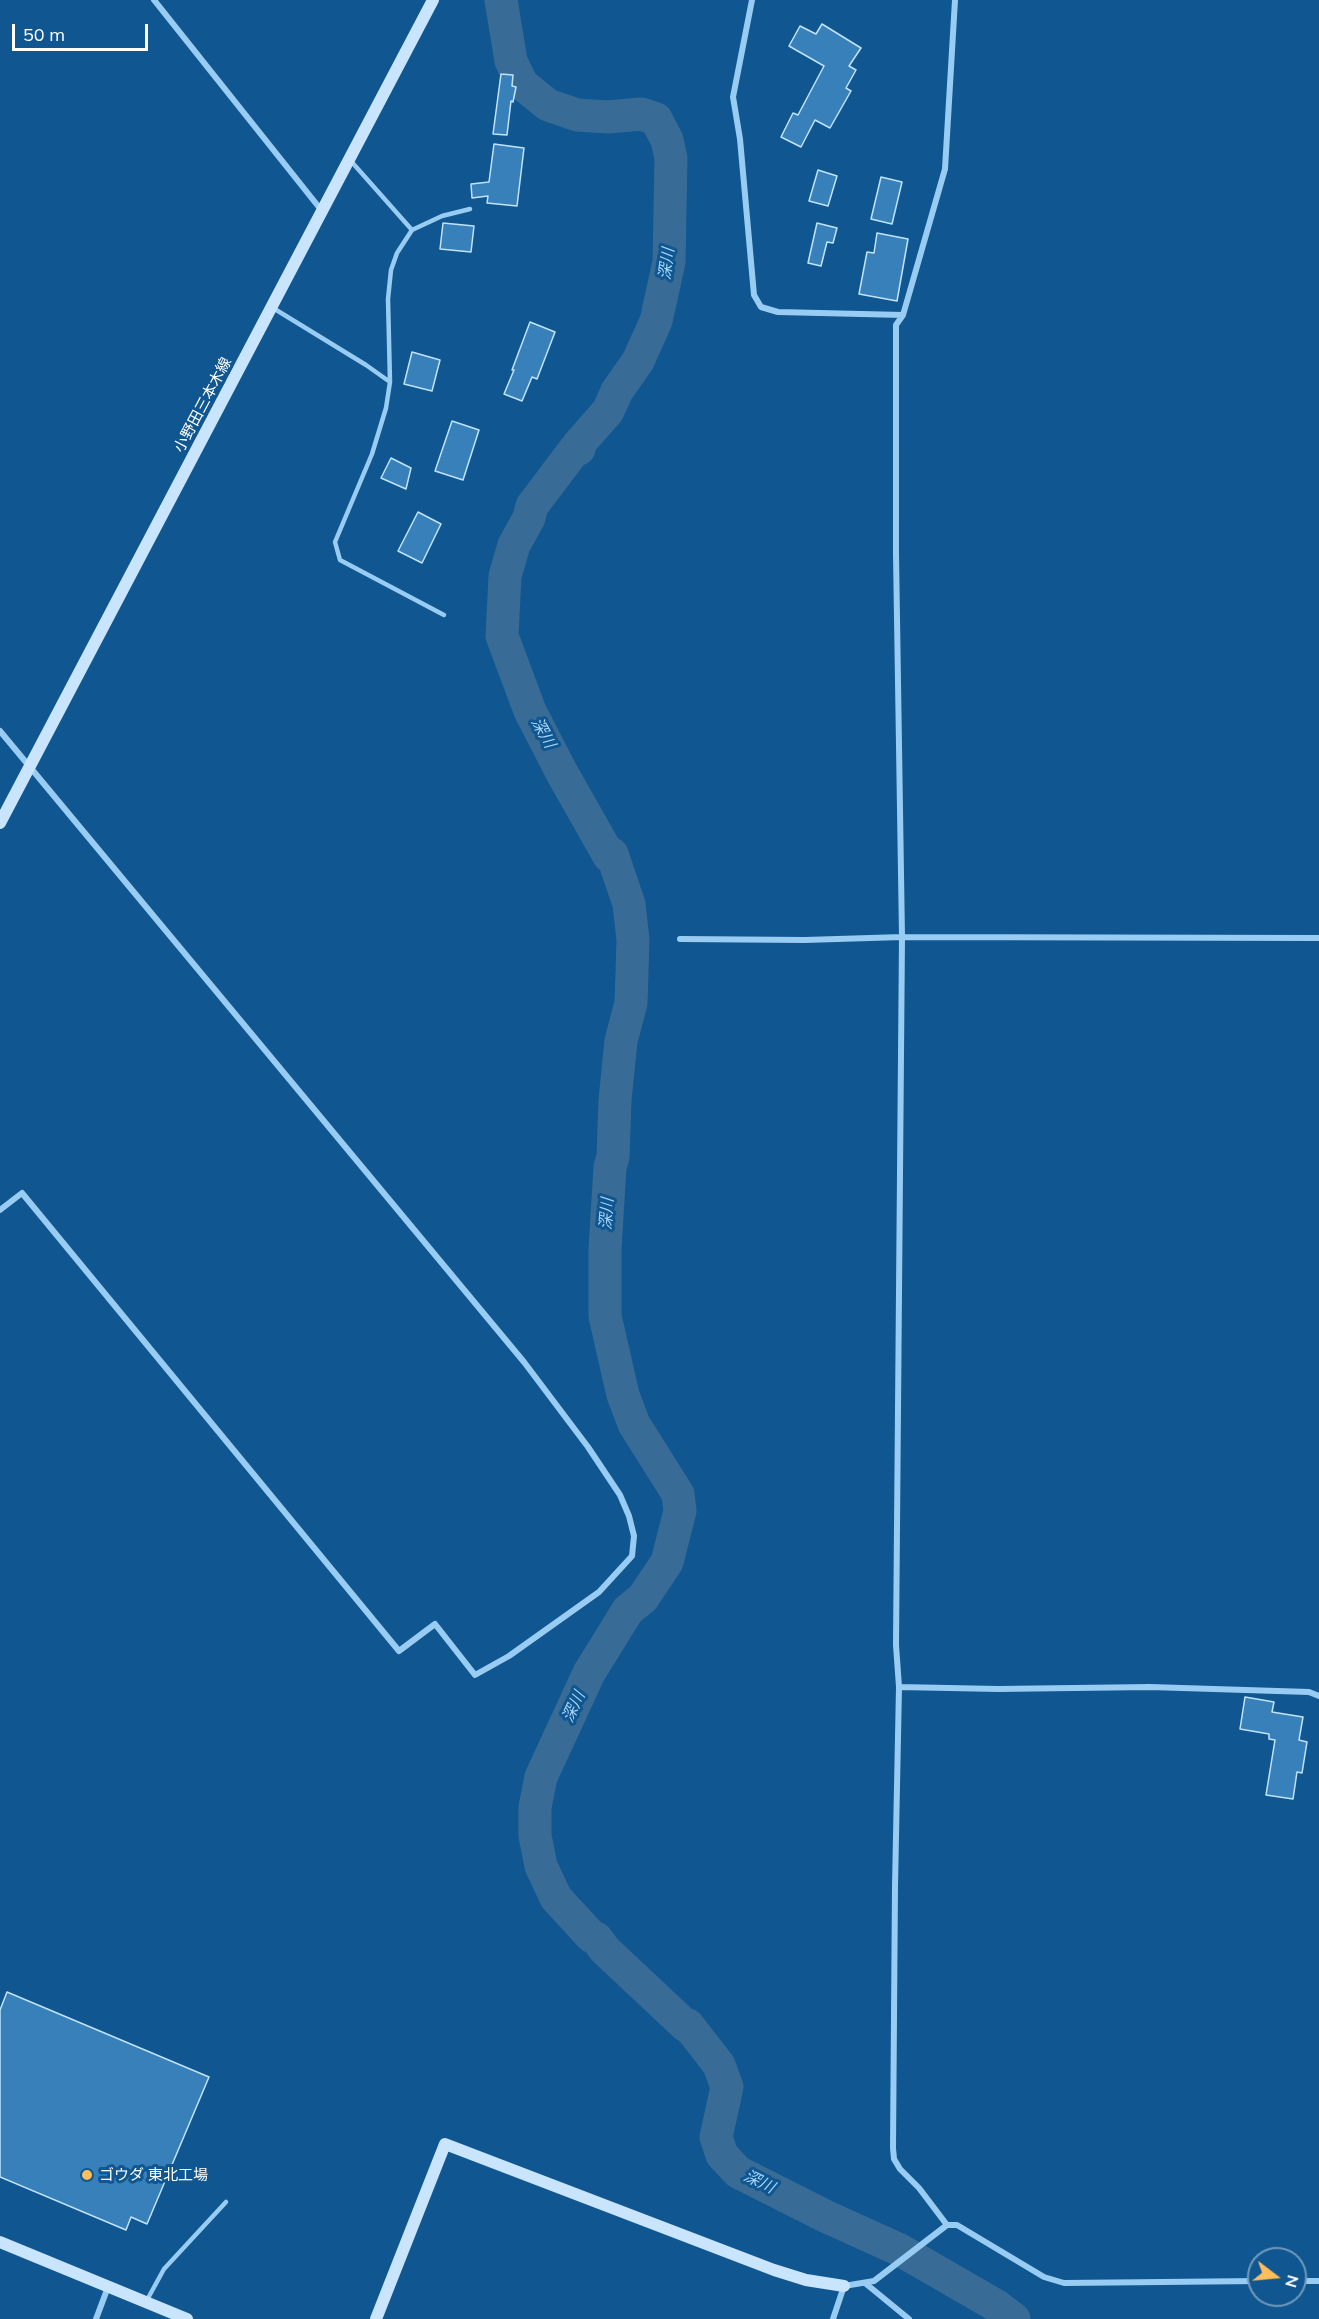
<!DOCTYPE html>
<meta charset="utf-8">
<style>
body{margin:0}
#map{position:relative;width:1319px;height:2319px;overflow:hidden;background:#105690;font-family:Mulish,sans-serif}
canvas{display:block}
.north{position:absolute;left:1247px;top:2247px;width:60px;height:60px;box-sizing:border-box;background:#105690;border:2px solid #709abc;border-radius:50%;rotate:106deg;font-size:16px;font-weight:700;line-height:24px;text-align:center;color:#fff}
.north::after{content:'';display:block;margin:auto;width:21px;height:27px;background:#ffbd5b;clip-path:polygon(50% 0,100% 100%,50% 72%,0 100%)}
.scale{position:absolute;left:12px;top:24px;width:136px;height:27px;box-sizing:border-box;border:3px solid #fff;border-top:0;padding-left:8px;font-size:18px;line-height:21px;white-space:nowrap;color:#fff;-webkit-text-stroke:4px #105690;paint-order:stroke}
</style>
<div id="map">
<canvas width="1319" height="2319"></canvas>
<div class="north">N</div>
<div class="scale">50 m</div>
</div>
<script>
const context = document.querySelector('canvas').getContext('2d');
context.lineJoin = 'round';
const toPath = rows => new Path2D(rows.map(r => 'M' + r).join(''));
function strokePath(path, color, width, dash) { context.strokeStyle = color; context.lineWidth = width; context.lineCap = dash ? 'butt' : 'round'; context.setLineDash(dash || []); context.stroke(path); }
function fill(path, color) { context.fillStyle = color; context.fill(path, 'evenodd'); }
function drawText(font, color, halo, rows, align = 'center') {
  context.font = font + ' Mulish,"Noto Sans JP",sans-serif'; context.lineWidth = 6; context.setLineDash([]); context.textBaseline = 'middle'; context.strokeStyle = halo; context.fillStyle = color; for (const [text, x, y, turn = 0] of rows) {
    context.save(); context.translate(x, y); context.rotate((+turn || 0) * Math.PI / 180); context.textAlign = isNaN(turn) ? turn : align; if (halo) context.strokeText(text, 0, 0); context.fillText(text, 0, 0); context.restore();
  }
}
strokePath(toPath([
 [501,0,511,61,522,84,548,105,577,115,608,117,641,114,656,119,667,140,671,158,669,262,656,321,638,361,617,391,608,411,578,445,579,449,575,449,532,506,529,518,514,545,505,576,502,636,530,711,562,773,609,856,612,854,629,904,633,940,631,1003,621,1041,615,1100,613,1157,610,1167,605,1249,605,1316,623,1395,634,1424,678,1494,680,1511,667,1562,643,1598,628,1610,589,1673,541,1777,535,1807,535,1836,541,1866,556,1898,592,1937,596,1938,605,1950,686,2026,688,2025,719,2065,727,2087,716,2137,722,2155,738,2172,825,2216,900,2250,997,2306,1014,2319]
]), '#386c96', 33);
const building = toPath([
 [822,24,861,48,849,66,856,70,846,88,851,91,830,128,815,120,801,147,781,137,793,113,798,115,824,66,789,46,800,26,816,34,822,24],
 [501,74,513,75,512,86,516,87,513,102,511,101,507,135,493,134,501,74],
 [494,144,524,148,517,206,487,203,488,196,472,198,471,184,489,182,494,144],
 [818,170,837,176,828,206,809,201,818,170],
 [881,177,902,182,892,224,871,219,881,177],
 [443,223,474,226,471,252,440,249,443,223],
 [817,223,837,228,833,243,827,242,821,266,808,263,817,223],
 [877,233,908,239,897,301,859,294,867,252,874,253,877,233],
 [530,322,555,332,537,379,532,377,522,401,504,394,514,370,512,370,530,322],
 [412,352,440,360,432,391,404,384,412,352],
 [452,421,479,430,463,480,435,471,452,421],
 [391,458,411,468,406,489,381,478,391,458],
 [418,512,441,524,422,563,398,551,418,512],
 [1245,1697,1274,1702,1272,1712,1303,1717,1299,1740,1307,1742,1302,1773,1297,1772,1293,1799,1266,1795,1275,1740,1269,1739,1269,1734,1240,1729,1245,1697],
 [7,1992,209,2077,147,2224,131,2217,126,2230,0,2177,0,2010,7,1992]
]);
fill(building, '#3880b9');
strokePath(building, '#c1e3fe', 1.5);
strokePath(toPath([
 [350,160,412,230],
 [273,308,366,365,390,382,386,408,372,454,335,542,340,560,444,615],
 [390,382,388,299,391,270,397,253,412,230,442,216,470,209],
 [147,2300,164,2269,226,2202]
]), '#99ccf3', 4.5);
strokePath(toPath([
 [154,0,322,211],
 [752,0,733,97,740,139,754,295,761,307,778,312,903,315],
 [0,731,524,1362,588,1447,620,1495,629,1516,634,1536,632,1556,599,1592,509,1656,475,1675,435,1624,399,1651,22,1193,0,1210],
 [680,939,805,940,902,937,1319,938],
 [899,1687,998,1689,1150,1687,1309,1692,1319,1696],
 [947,2225,919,2188,900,2169,894,2159,893,2148,895,1886,899,1687,896,1645,902,937,896,554,896,325,903,315,945,169,955,0],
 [1295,2281,1319,2281],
 [865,2283,909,2319],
 [96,2319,108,2287],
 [833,2319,844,2286,874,2281,947,2225,957,2225,1044,2277,1064,2283,1259,2281]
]), '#99ccf3', 6);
strokePath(toPath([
 [0,823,433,0],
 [0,2242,187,2319],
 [376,2319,445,2144,774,2270,806,2280,844,2286]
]), '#c9e5fd', 12);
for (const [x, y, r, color] of [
 [87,2175,6,"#ffbd5b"]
]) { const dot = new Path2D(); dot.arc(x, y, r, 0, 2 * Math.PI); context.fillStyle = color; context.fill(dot); strokePath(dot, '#105690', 2); }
drawText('15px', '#fff', '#105690', [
 ["小野田三本木線",203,405,-62]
]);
drawText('15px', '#fff', '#105690', [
 ["ゴウダ 東北工場",99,2175]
], 'left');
drawText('italic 16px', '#a5d6fa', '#105690', [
 ["深川",667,264,-83],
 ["深川",543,733,61],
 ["深川",607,1214,-86],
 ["深川",574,1707,-65],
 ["深川",759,2182,26]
]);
</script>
